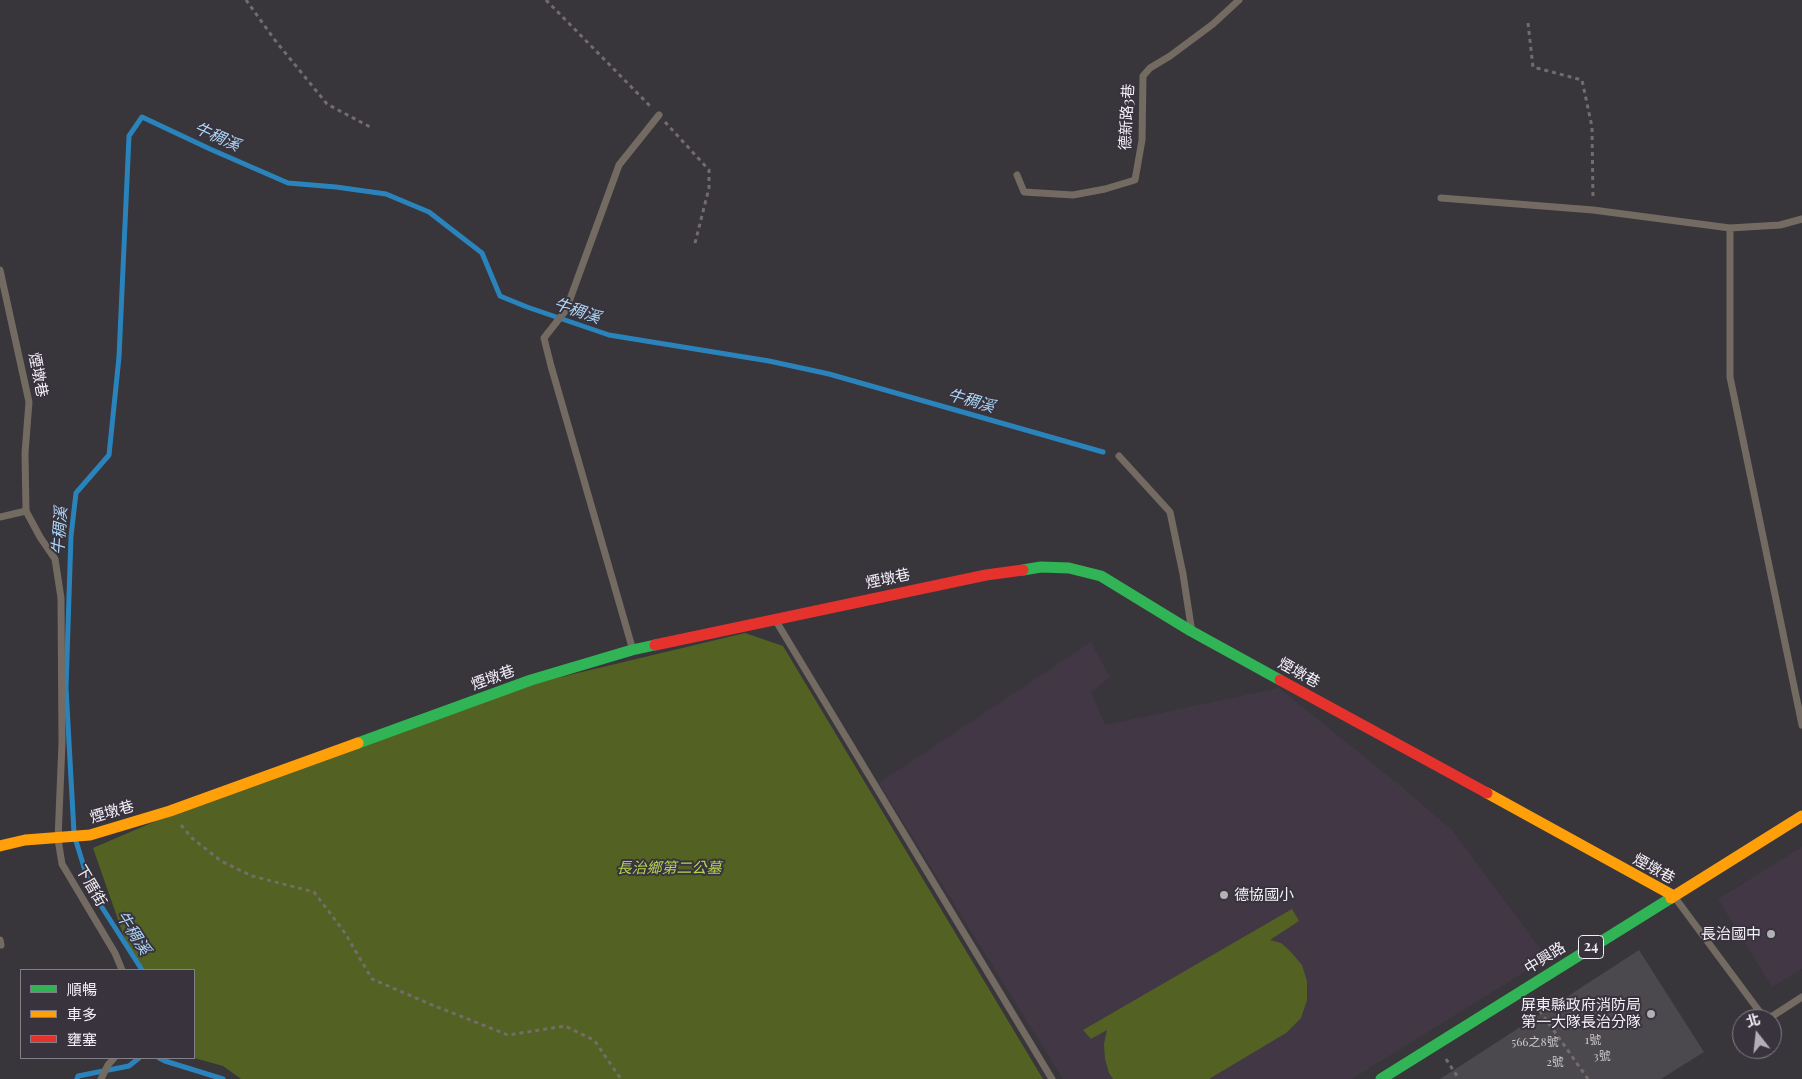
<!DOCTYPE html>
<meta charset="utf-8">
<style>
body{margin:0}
#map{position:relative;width:1802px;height:1079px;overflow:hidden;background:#38353b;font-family:"Playfair Display","Noto Sans TC",serif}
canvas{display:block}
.legend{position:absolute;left:20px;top:969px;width:175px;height:90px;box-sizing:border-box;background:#38333d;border:1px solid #837f87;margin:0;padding:6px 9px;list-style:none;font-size:15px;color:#f4f0f7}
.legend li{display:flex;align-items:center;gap:10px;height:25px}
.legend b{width:25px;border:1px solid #837f87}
.north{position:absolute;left:1732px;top:1009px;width:50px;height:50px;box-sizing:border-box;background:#38333d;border:1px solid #837f87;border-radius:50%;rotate:344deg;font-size:14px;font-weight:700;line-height:20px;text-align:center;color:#f4f0f7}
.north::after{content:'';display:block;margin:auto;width:18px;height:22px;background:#b2afb5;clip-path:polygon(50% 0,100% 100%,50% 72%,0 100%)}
</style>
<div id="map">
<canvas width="1802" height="1079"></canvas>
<ul class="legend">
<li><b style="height:6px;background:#30b455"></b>順暢</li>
<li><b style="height:6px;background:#ff9f0a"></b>車多</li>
<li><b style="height:6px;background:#e5322d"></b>壅塞</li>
</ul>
<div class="north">北</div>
</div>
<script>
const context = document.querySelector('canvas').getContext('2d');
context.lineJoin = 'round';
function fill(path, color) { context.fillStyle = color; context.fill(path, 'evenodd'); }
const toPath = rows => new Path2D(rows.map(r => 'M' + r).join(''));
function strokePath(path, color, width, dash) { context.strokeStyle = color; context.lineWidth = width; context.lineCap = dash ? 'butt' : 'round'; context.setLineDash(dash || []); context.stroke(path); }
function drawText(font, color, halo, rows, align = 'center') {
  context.font = font + ' "Playfair Display","Noto Sans TC",serif'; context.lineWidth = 4; context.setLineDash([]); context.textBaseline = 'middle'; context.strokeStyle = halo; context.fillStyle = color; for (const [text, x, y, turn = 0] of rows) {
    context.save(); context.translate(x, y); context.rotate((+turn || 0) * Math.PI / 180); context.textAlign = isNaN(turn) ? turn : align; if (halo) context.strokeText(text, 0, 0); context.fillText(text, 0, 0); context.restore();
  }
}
fill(toPath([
 [1091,642,1110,677,1091,692,1105,725,1279,688,1404,789,1453,831,1547,958,1352,1079,1063,1079,879,783],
 [1802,847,1802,969,1772,987,1718,899]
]), '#423845');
fill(toPath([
 [745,633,783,646,1043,1079,241,1079,223,1066,194,1058,194,970,140,970,123,934,93,848,186,808,540,682],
 [1292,909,1299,921,1270,940,1281,943,1290,951,1302,965,1307,981,1307,1000,1301,1018,1286,1033,1209,1079,1113,1079,1109,1073,1105,1059,1104,1044,1107,1030,1091,1039,1083,1030]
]), '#536122');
strokePath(toPath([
 [74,833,66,688,71,536,76,493,109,455,119,357,129,136,142,117,210,149,288,183,336,187,386,194,429,212,482,253,500,296,527,307,609,335,769,361,829,374,1103,452],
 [76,841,91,890,142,970],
 [159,1058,165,1061,223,1079],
 [77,1079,78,1076,129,1066,139,1058]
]), '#2a84bb', 5);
fill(toPath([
 [1639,950,1704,1052,1661,1079,1440,1079]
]), '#4b494d');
strokePath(toPath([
 [246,0,274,39,327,104,372,128],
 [546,0,652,108],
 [1528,23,1533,67,1582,80,1592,127,1593,199],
 [665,122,709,170,709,188,694,247],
 [181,825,192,838,221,861,252,876,314,892,345,933,372,979,430,1004,508,1035,565,1026,594,1040,621,1079],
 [1535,1004,1588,1079],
 [1446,1059,1459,1079]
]), '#736c6b', 3, [4, 4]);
strokePath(toPath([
 [1017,175,1024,192,1073,195,1105,189,1135,180,1142,140,1143,76,1150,68,1170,56,1213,24,1239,0],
 [1441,198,1593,210,1730,228,1780,225,1802,219],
 [1730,228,1730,377,1802,725],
 [0,270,29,402,25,453,26,511,40,537,55,559,61,598,62,743,58,839,62,864,115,953,122,970],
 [1119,456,1170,512,1183,574,1191,626],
 [0,517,26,511],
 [776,621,1052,1079],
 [632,647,551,366,544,338,566,310,619,165,659,115],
 [1676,899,1765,1019],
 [0,940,1,945],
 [1768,1019,1802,997],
 [101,1079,108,1065,114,1058]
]), '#736a61', 7);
strokePath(toPath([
 [1023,570,1041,567,1069,568,1101,576,1191,631,1280,680],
 [358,743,531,680,632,650,655,645],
 [1381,1079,1671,898]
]), '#30b455', 11);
strokePath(toPath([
 [1487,793,1674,896],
 [0,846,25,840,90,835,170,811,358,743],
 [1671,898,1802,816]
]), '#ff9f0a', 11);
strokePath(toPath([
 [655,645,986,575,1023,570],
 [1280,680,1487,793]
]), '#e5322d', 11);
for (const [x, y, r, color] of [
 [1224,895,5,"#b2afb5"],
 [1771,934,5,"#b2afb5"],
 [1651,1014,5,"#b2afb5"]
]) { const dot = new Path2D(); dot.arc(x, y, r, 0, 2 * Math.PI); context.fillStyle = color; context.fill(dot); strokePath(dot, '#38333d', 2); }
drawText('12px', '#cac6cc', null, [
 ["1號",1593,1040],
 ["566之8號",1535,1042],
 ["3號",1602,1056],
 ["2號",1555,1062]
]);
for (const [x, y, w] of [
 [1591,947,25]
]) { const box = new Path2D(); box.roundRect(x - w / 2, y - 11.5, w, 23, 4); context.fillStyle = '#38333d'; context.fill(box); strokePath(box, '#f4f0f7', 1); }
drawText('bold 14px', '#f4f0f7', null, [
 ["24",1591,947]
]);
drawText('15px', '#f4f0f7', '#38333d', [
 ["德新路3巷",1127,117,-87],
 ["煙墩巷",38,375,79],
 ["煙墩巷",888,579,-12],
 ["煙墩巷",1299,673,29],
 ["煙墩巷",493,678,-20],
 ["煙墩巷",112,812,-16],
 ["煙墩巷",1654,869,29],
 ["下厝街",91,886,59],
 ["中興路",1545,958,-32]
]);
drawText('italic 15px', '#b2d152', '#38333d', [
 ["長治鄉第二公墓",669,868]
]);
drawText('15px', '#f4f0f7', '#38333d', [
 ["德協國小",1234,895,"left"],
 ["長治國中",1761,934],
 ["屏東縣政府消防局",1641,1005],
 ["第一大隊長治分隊",1641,1022]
], 'right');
drawText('italic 16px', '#acd6f6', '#38333d', [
 ["牛稠溪",217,137,24],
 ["牛稠溪",577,311,19],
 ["牛稠溪",971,401,16],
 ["牛稠溪",60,531,-86],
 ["牛稠溪",133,933,57]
]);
</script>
